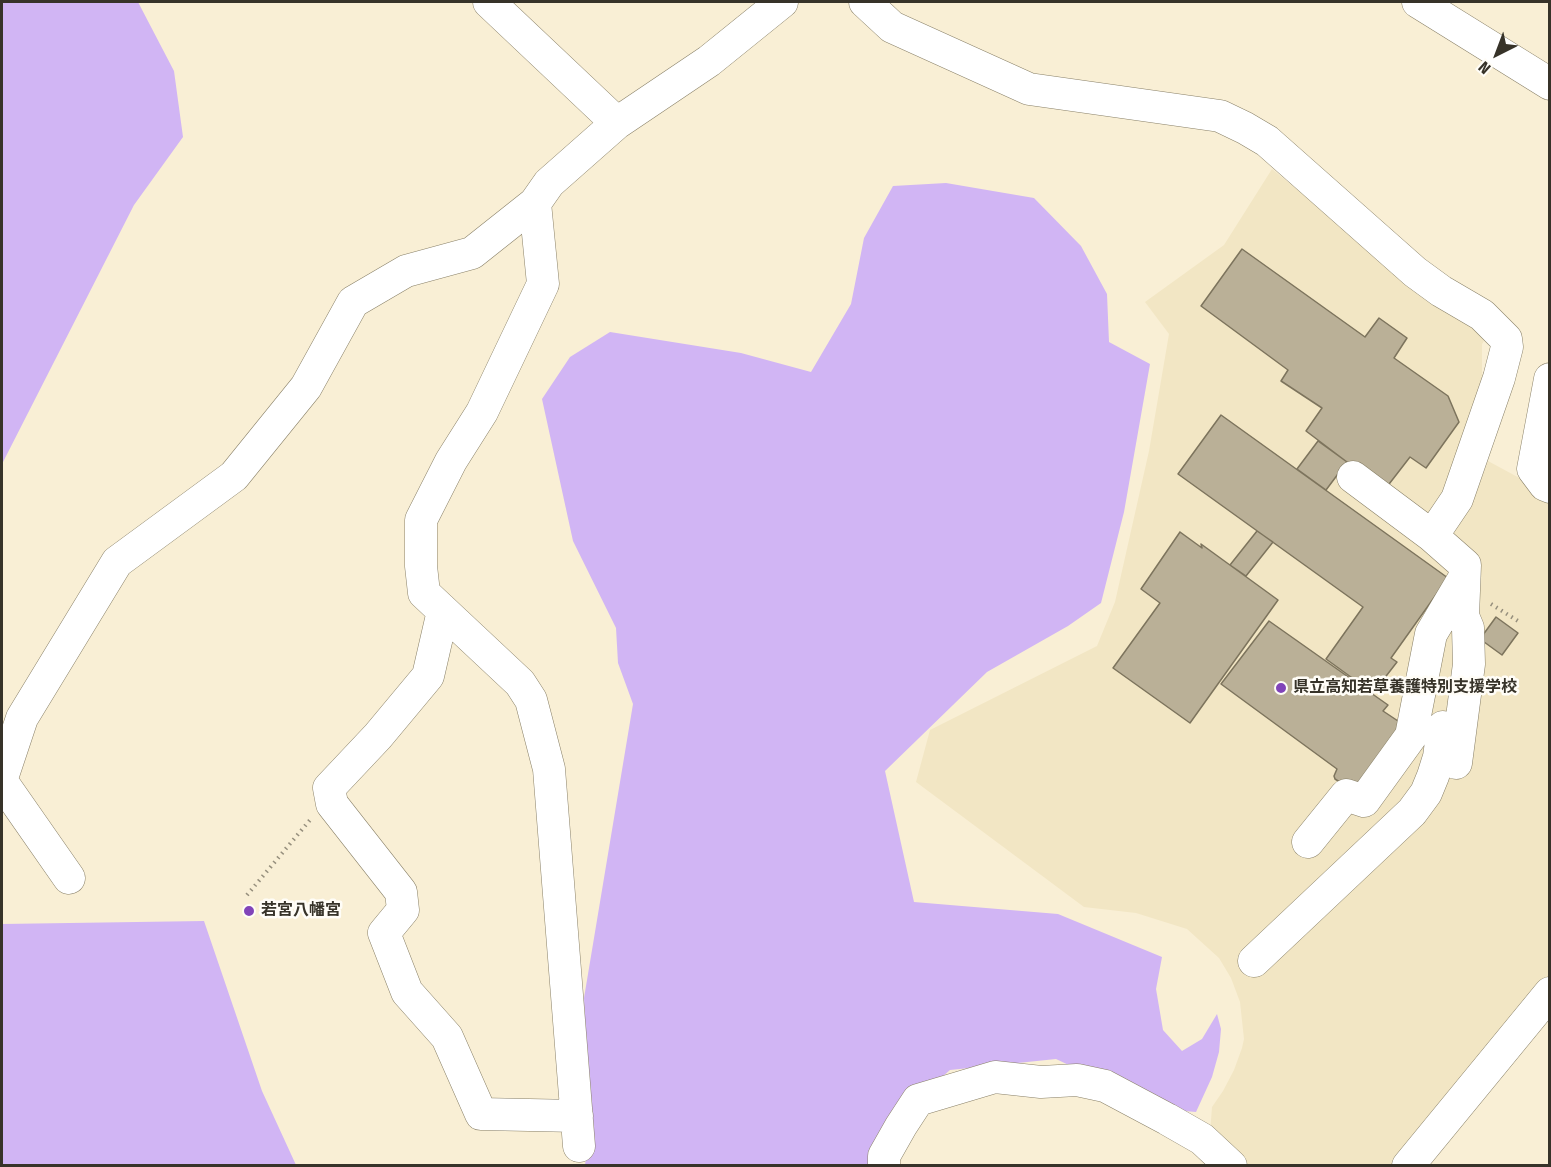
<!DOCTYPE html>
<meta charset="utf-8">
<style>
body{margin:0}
#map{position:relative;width:1551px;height:1167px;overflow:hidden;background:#f9efd5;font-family:"Fira Sans Condensed",sans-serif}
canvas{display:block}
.frame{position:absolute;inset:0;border:3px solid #373329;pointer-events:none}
.north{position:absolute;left:1467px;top:24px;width:60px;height:60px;-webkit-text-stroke:4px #fffdf7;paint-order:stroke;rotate:222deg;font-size:16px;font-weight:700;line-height:24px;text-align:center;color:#373329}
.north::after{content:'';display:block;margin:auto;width:21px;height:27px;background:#373329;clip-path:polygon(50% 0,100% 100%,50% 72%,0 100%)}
</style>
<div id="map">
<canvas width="1551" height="1167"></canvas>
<div class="frame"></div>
<div class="north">N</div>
</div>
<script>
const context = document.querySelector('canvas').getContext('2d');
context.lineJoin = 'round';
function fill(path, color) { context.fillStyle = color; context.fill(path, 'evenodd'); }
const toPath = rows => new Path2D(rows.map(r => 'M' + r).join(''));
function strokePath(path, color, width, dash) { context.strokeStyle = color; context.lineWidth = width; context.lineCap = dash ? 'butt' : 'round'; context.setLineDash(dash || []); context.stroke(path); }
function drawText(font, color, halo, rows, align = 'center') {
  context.font = font + ' "Fira Sans Condensed","Noto Sans JP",sans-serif'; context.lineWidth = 5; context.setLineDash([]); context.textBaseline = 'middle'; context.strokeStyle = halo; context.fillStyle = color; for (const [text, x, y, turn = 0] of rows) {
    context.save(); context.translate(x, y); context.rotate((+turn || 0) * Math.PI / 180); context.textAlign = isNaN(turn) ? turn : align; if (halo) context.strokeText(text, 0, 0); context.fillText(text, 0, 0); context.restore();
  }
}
fill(toPath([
 [1272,169,1415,287,1468,320,1484,341,1482,344,1482,383,1457,499,1471,506,1488,461,1549,494,1549,982,1397,1165,1247,1165,1210,1134,1212,1107,1223,1091,1234,1070,1242,1048,1244,1039,1240,1002,1231,978,1219,958,1187,929,1136,913,1084,907,916,782,930,730,1097,646,1115,602,1149,451,1169,334,1145,302,1224,245]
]), '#f2e6c4');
fill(toPath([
 [2,2,138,2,174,71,183,137,134,205,2,464],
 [946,183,1034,198,1081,246,1107,294,1109,342,1150,364,1124,512,1101,603,1068,626,987,672,885,771,914,902,1058,914,1162,957,1156,989,1163,1030,1182,1051,1202,1039,1217,1014,1221,1029,1219,1052,1212,1077,1196,1112,1162,1109,1056,1059,950,1070,883,1129,879,1165,585,1165,589,1135,584,998,633,704,618,663,616,628,573,541,542,399,570,357,610,332,741,353,811,372,851,304,864,238,893,186],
 [204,921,262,1091,296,1165,2,1165,2,924]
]), '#d1b5f4');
const building = toPath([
 [1242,249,1365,337,1379,318,1407,338,1394,358,1448,396,1459,422,1426,468,1410,457,1386,488,1347,462,1306,431,1322,408,1281,381,1288,370,1201,306,1242,249],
 [1221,415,1448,578,1391,658,1397,662,1373,693,1326,659,1363,607,1178,474,1221,415],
 [1318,441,1347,462,1326,490,1297,469,1318,441],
 [1257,531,1273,542,1246,576,1230,565,1257,531],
 [1180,532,1202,548,1201,544,1278,600,1190,723,1113,668,1160,603,1141,589,1180,532],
 [1496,617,1518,633,1502,655,1480,639,1496,617],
 [1269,621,1388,705,1383,711,1407,727,1360,795,1335,779,1334,776,1337,769,1221,684,1269,621]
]);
fill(building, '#bab097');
strokePath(building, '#7d745d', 1.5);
const minor = toPath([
 [489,2,617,123],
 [865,2,892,27,1029,89,1220,116,1245,128,1267,141,1415,272,1441,291,1482,315,1506,339,1507,347,1499,378,1457,499,1432,536,1465,565,1463,616,1468,628,1469,664,1456,763],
 [1418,2,1550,84],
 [1550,379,1533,469,1545,485,1550,487],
 [1353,477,1432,536],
 [443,611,428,676,378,736,329,788,332,804,401,892,403,910,384,933,407,992,447,1037,481,1114,577,1116],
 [2,778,22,718,117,562,234,476,306,387,353,302,406,271,472,253,535,203],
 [2,782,69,878],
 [1308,842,1346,795,1364,801,1411,736,1431,634,1463,580],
 [1254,961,1412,812,1426,793,1433,776,1439,757,1443,727],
 [579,1146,549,769,531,700,520,683,424,593,421,566,421,520,451,461,482,412,543,284,535,203,549,183,617,123,709,61,782,2],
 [884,1166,884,1156,901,1126,918,1100,995,1077,1041,1082,1077,1080,1105,1086,1167,1119,1202,1139,1231,1166],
 [1408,1166,1550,993]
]);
strokePath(minor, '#898068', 33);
strokePath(toPath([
 [1491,604,1518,621],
 [247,895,310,820]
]), '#968f7d', 4, [1.5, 4.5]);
strokePath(minor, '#fff', 32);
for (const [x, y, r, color] of [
 [1281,688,6,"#8144b9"],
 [249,911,6,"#8144b9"]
]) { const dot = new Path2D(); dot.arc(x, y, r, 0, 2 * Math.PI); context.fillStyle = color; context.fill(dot); strokePath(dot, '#fffdf7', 2); }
drawText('bold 16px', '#373329', '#fffdf7', [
 ["県立高知若草養護特別支援学校",1293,688],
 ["若宮八幡宮",261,911]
], 'left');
</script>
